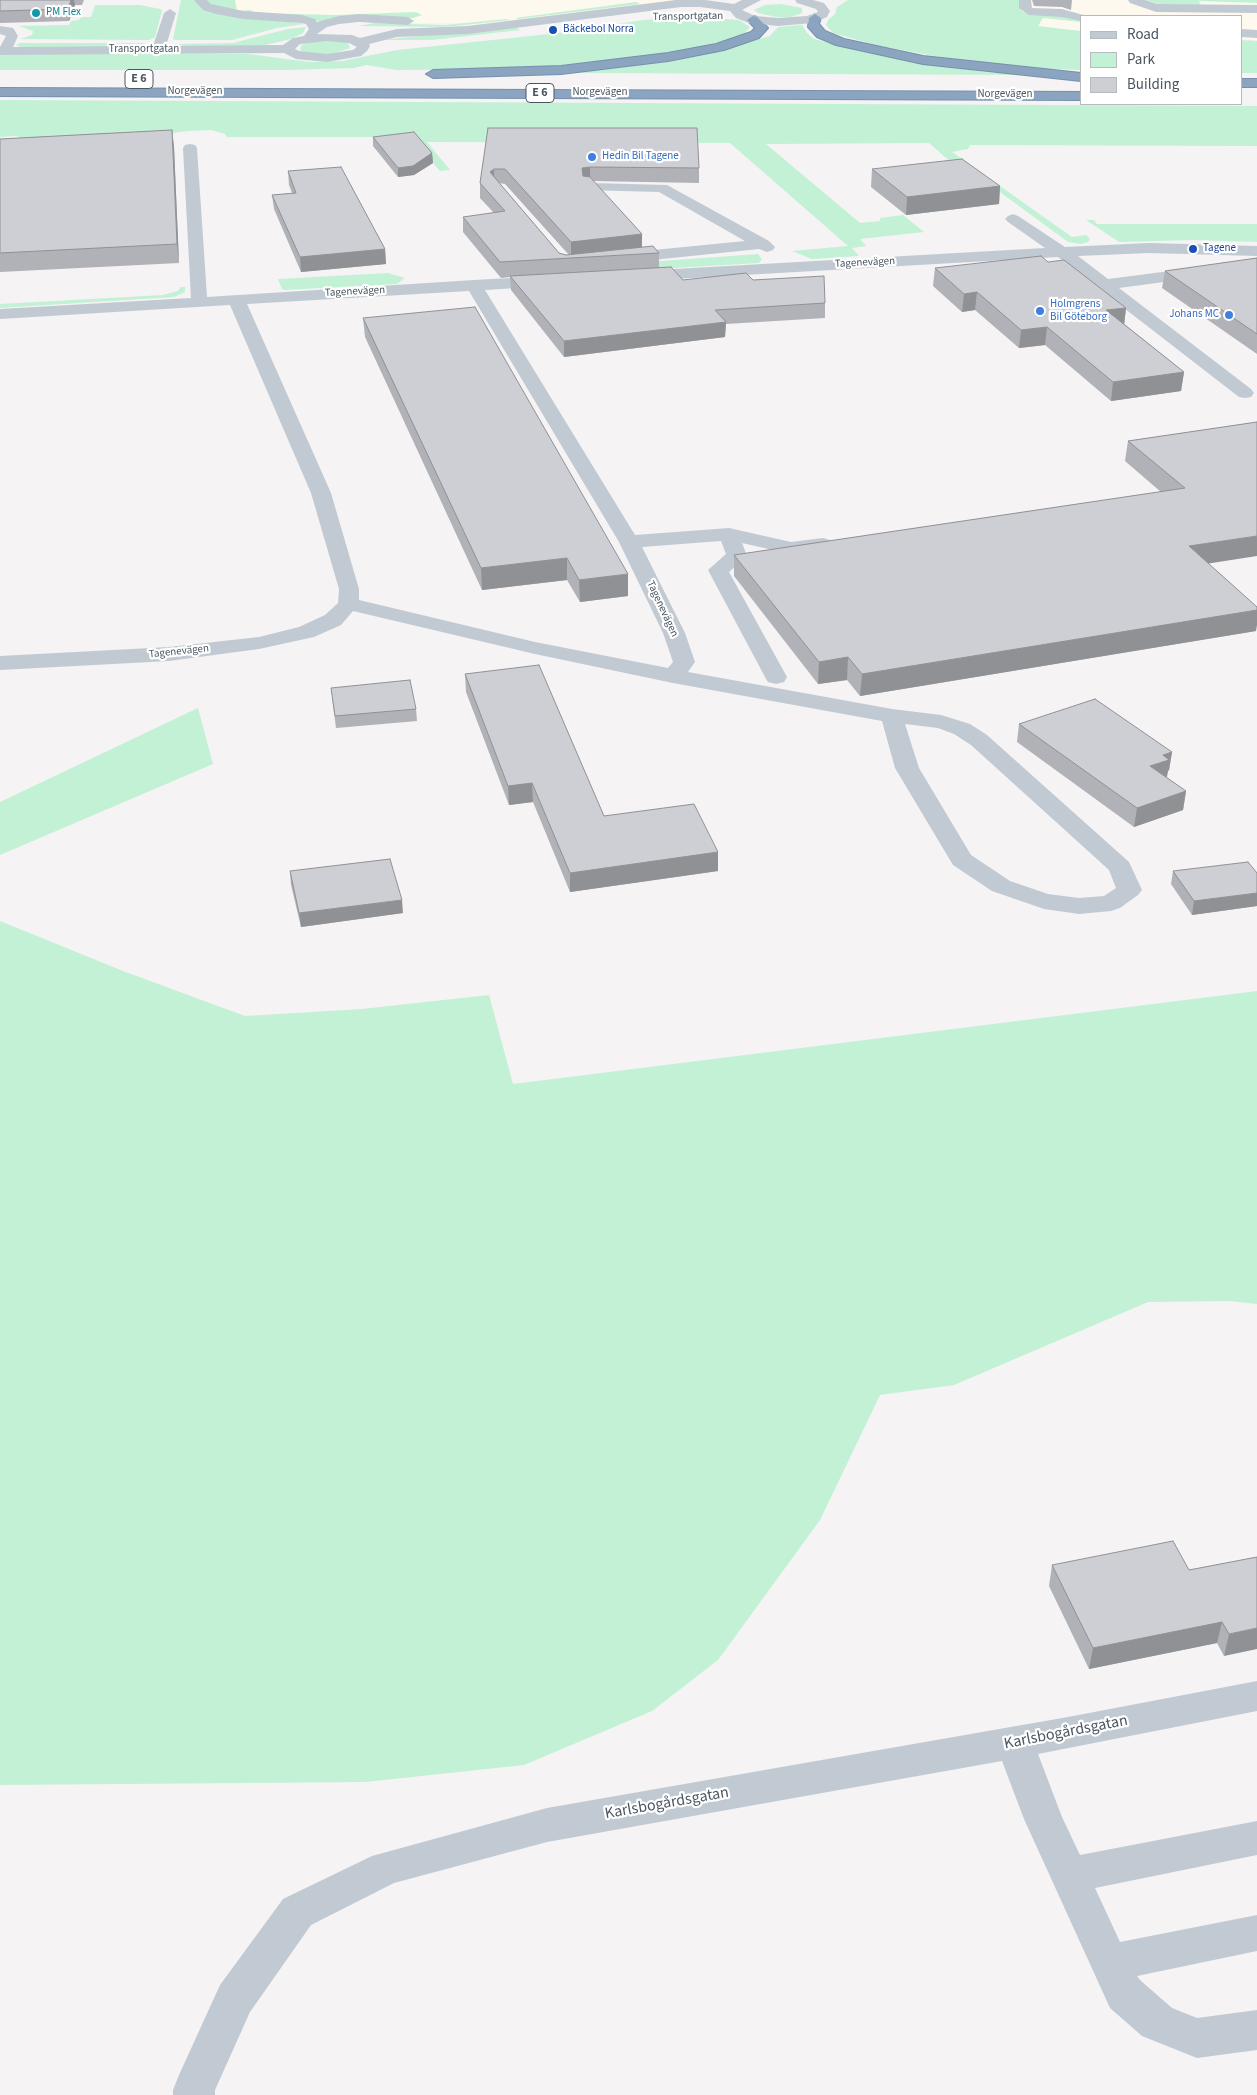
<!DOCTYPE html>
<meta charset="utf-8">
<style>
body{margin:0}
#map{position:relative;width:1257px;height:2095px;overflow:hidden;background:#f5f3f3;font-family:"Source Sans 3",sans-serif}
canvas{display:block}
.legend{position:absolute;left:1080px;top:15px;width:162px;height:90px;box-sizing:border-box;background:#fff;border:1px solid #b7bbc0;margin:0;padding:6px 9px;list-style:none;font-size:15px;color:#4a5661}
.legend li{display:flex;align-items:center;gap:10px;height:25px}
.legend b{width:25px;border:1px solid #b7bbc0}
</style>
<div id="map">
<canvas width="1257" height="2095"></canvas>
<ul class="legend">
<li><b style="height:6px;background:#c1cad2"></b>Road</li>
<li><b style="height:14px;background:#c3f1d5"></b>Park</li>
<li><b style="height:14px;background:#cdcfd5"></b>Building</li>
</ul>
</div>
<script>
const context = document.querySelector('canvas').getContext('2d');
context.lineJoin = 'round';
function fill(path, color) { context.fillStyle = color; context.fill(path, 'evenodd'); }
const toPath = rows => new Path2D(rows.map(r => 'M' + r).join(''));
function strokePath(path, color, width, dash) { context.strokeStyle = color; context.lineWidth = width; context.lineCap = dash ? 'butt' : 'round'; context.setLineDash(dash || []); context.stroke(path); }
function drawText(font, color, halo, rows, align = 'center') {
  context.font = font + ' "Source Sans 3",sans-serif'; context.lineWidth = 4.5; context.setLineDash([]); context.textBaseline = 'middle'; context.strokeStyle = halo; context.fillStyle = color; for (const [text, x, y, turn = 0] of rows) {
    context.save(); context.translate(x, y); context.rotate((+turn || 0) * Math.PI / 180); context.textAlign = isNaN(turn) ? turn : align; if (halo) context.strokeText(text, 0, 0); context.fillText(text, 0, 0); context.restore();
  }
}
fill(toPath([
 [183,0,702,0,479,23,288,23,211,39],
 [999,0,1257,0,1257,40,1241,39,1241,16,1081,16,1081,33,1027,31]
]), '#fdf9ef');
fill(toPath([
 [181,0,195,0,205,9,304,24,277,28,232,40,175,40,173,39],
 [206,0,235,0,237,11,250,10,256,13,336,15,416,12,422,15,413,18,355,16,321,22,302,16,233,12,214,7],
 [848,0,1021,0,1022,11,1024,12,1055,14,1081,20,1081,22,1043,18,1038,26,1081,31,1081,70,1027,68,934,56,876,45,833,33,826,25,828,20,835,14,837,7],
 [1145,0,1257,0,1257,3,1199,1,1201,6,1162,5],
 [636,2,640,4,519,19,515,18],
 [781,4,802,8,802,13,791,17,776,17,758,13,754,10,765,5],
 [95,5,140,5,160,9,162,11,155,37,149,40,20,39,32,35,33,31,19,26,69,25,71,21,79,20,81,17,91,17],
 [696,17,739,20,750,27,742,36,683,51,602,63,516,69,396,70,367,65,354,68,288,70,0,70,0,54,248,54,310,62,342,61,397,50,559,33,643,20],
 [506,19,510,20,445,27,359,26,374,23,445,25],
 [802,25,807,33,814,39,869,53,938,66,986,72,1034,75,580,73,588,71,668,61,715,52,770,36,778,27],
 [514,26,520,30,432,40,380,40],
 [306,27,303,33,291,39,261,46,184,46,176,44,233,43,288,29],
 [325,40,342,41,348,43,350,48,329,55,304,52,300,50,301,45,307,43],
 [1241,40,1257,41,1257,73,1241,73],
 [20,43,144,43,145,44,133,47,21,47,16,45],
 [0,100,1257,106,1257,146,970,145,968,149,952,152,1072,237,1086,235,1090,239,1088,242,1081,244,1068,242,989,184,952,163,929,143,766,144,860,223,880,221,880,218,903,215,924,232,860,239,866,246,852,248,859,256,812,259,792,251,848,246,730,143,427,142,450,170,440,171,415,142,400,137,227,137,225,134,211,130,187,131,166,134,20,138,17,136,0,137],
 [1086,220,1094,220,1097,224,1257,224,1257,242,1193,240,1119,242],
 [758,254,762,259,759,263,590,273,579,267],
 [388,273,405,278,397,284,284,290,282,289,278,279],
 [181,287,185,287,185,292,174,297,0,308,0,304,163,295,178,291],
 [198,708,213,764,0,855,0,802],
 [0,921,123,971,245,1016,362,1009,489,995,513,1084,1257,991,1257,1304,1229,1301,1148,1302,954,1385,880,1395,820,1520,718,1660,652,1711,524,1765,365,1782,0,1785]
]), '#c3f1d5');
const highway = toPath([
 [815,14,821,18,819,24,825,31,844,39,923,56,1081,73,1081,81,923,64,836,45,817,37,808,27,809,18,815,14],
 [753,16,757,17,768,28,759,38,724,50,668,61,561,74,433,78,426,74,433,70,561,66,668,53,716,44,751,32,755,28,747,20,753,16],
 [1241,79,1257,79,1257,87,1241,87,1241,79],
 [0,88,1081,92,1081,100,0,96,0,88]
]);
strokePath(highway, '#7690ad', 2);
fill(toPath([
 [194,0,207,0,211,4,243,11,302,15,315,19,317,22,339,16,359,14,408,17,414,21,408,25,359,22,339,24,327,27,317,34,352,35,360,38,397,29,468,26,676,0,705,0,734,4,742,0,761,0,742,10,755,16,778,18,807,16,818,12,816,9,797,3,795,0,813,0,824,3,830,11,827,17,813,23,778,26,749,23,736,18,730,11,700,7,681,7,468,34,397,37,369,44,370,46,367,51,361,56,327,62,296,59,284,53,0,55,0,47,6,36,0,34,0,26,13,28,15,31,18,36,13,47,153,46,164,13,170,9,176,13,166,46,283,45,293,38,304,36,309,29,306,24,301,23,243,19,216,14,203,10,194,0],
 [327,41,349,43,357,47,353,50,327,54,299,51,295,49,300,44,327,41],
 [1019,0,1031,0,1032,8,1062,9,1087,16,1081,16,1081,21,1062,17,1029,15,1019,8,1019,0],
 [1128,0,1145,0,1157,4,1257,5,1257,13,1156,12,1130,3,1128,0],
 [1241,29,1257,30,1257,38,1241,37,1241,29],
 [190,144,195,145,197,148,207,297,474,280,549,276,555,278,557,281,555,284,549,286,485,290,635,535,729,528,791,542,823,538,830,540,833,544,830,548,823,550,791,554,742,543,747,556,729,572,787,677,784,682,776,684,768,682,765,677,708,570,726,554,721,541,642,547,685,633,695,662,688,672,892,709,941,715,970,724,987,735,1129,862,1142,890,1138,895,1120,908,1111,911,1079,914,1044,909,992,891,953,865,895,768,882,721,673,683,535,654,353,611,341,625,314,637,259,649,169,661,0,670,0,656,169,647,259,637,299,627,325,615,338,603,339,589,311,493,230,305,0,319,0,309,191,298,183,148,185,145,190,144],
 [469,291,619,542,663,633,673,662,668,668,535,642,359,600,359,589,331,493,247,304,469,291],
 [905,724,938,728,954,734,971,745,1109,870,1116,888,1104,896,1079,898,1048,894,1010,881,971,855,919,768,905,724],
 [590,183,667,185,769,241,775,247,773,250,767,252,759,249,623,263,617,261,615,258,617,255,623,253,745,241,659,192,585,190,583,187,585,184,590,183],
 [1013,214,1018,216,1065,247,1149,243,1257,246,1257,256,1149,253,1078,256,1108,279,1201,267,1207,269,1209,272,1207,275,1201,277,1119,288,1251,389,1254,393,1251,397,1245,398,1239,397,1058,257,639,281,633,279,631,276,633,273,639,271,1045,248,1008,222,1005,219,1008,216,1013,214],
 [1257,1681,1257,1711,1038,1754,1062,1817,1080,1855,1257,1821,1257,1855,1095,1888,1120,1942,1257,1915,1257,1951,1137,1976,1140,1980,1172,2008,1197,2018,1257,2010,1257,2050,1197,2058,1142,2036,1110,2008,1024,1819,1002,1761,547,1842,394,1883,311,1925,250,2012,215,2090,215,2095,173,2095,173,2090,179,2075,220,1985,283,1899,372,1856,547,1808,1068,1717,1257,1681]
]), '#c1cad2');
fill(highway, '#8ba5c1');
fill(toPath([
 [0,0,84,0,82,5,75,5,69,21,0,23],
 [1032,0,1072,0,1071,10,1062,7,1034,6],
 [488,128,699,168,699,183,593,181,642,234,642,248,659,253,659,267,683,280,753,280,825,303,825,318,726,324,725,337,564,357,511,290,510,277,501,278,463,232,463,217,494,213,480,198,480,183],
 [499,183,505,184,569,255,566,255,559,253],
 [172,130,174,147,179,263,0,272,0,139],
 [373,137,432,153,433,163,414,175,398,177,373,146],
 [872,169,1000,186,999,204,906,215,871,187],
 [288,171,385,249,386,264,301,272,274,209,272,195,292,193,289,185],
 [1257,258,1257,354,1162,288,1165,271],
 [1048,262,1126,308,1124,324,1184,372,1181,391,1111,401,1045,345,1019,348,975,310,962,312,933,286,935,268],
 [363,318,628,596,580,602,567,580,482,590,365,337],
 [1257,422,1209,564,1256,631,860,696,847,680,818,684,734,576,734,555,1161,492,1125,461,1128,441],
 [465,674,604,816,718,852,718,871,570,892,533,802,509,805,466,692],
 [331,688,416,709,417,721,336,728],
 [1019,724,1172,752,1169,770,1168,771,1167,778,1186,791,1183,810,1134,827,1017,742],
 [290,871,403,913,301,927,291,885],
 [1173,871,1257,873,1257,906,1192,915,1171,884],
 [1257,1557,1224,1656,1217,1643,1089,1669,1049,1586,1052,1565,1189,1570]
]), '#b0b2b7');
fill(toPath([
 [71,0,74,0,75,5,69,21,68,9],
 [172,130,174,147,179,263,177,244],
 [432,153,433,163,414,175,398,177,398,168],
 [590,167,590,181,582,183,582,168],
 [494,169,494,183,490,172],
 [1000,186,999,204,906,215,907,197],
 [642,234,642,250,571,257,571,242],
 [385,249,386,264,301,272,300,257],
 [977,292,975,310,962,312,964,294],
 [1126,308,1124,326,1106,310],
 [726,322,725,337,564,357,564,341],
 [1047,327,1045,345,1019,348,1021,330],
 [1184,372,1181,391,1111,401,1113,382],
 [1257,536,1257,556,1186,567,1189,546],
 [567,558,567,580,482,590,481,568],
 [628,574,628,596,580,602,579,580],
 [1257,610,1257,625,1256,631,860,696,862,674],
 [848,657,847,680,818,684,819,662],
 [1172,752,1169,770,1168,771,1166,778,1150,766,1163,755],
 [532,783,533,802,509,805,508,786],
 [1186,791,1183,810,1134,827,1137,808],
 [718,852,718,871,570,892,570,873],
 [1257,893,1257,906,1192,915,1194,901],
 [402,900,403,913,301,927,299,913],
 [1222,1622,1217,1643,1089,1669,1093,1648],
 [1257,1628,1257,1649,1224,1656,1229,1634]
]), '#909195');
const building = toPath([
 [0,0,71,0,68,9,0,11,0,0],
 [488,128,697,128,699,168,590,167,582,168,583,176,590,177,642,234,571,242,505,169,494,169,490,172,559,253,566,255,653,246,659,253,500,262,463,217,505,211,480,183,488,128],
 [172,130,177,244,0,253,0,139,172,130],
 [414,132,432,153,413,166,398,168,373,137,414,132],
 [962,159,1000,186,907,197,872,169,962,159],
 [341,167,385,249,300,257,272,195,296,193,288,171,341,167],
 [1041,256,1048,262,1064,260,1126,308,1106,310,1184,372,1113,382,1047,327,1021,330,977,292,964,294,935,268,1041,256],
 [1257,258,1257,334,1165,271,1257,258],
 [671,267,683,280,746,273,753,280,824,276,825,303,715,310,726,322,564,341,510,276,671,267],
 [475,307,628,574,579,580,567,558,481,568,363,318,475,307],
 [1257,422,1257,536,1189,546,1257,607,1257,610,862,674,848,657,819,662,734,555,1185,488,1128,441,1257,422],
 [539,665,604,816,694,804,718,852,570,873,532,783,508,786,465,674,539,665],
 [410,680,416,709,335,716,331,688,410,680],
 [1095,699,1172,752,1163,755,1169,760,1150,766,1186,791,1137,808,1019,724,1095,699],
 [390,859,402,900,299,913,290,871,390,859],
 [1248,862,1257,873,1257,893,1194,901,1173,871,1248,862],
 [1173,1541,1189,1570,1257,1557,1257,1628,1229,1634,1222,1622,1093,1648,1052,1565,1173,1541]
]);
fill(building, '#cdcfd5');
strokePath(building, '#909195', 1);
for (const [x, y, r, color] of [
 [36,13,5,"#0f9aa8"],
 [553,30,5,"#1a4fb4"],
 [592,157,5,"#3f7fe0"],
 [1193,249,5,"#1a4fb4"],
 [1040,311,5,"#3f7fe0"],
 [1229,315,5,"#3f7fe0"]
]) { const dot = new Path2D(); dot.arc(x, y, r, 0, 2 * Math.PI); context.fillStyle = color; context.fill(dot); strokePath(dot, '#fff', 2); }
drawText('11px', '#0d838f', '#fff', [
 ["PM Flex",46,13]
], 'left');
drawText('11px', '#4a5661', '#fff', [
 ["Transportgatan",688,17,-1],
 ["Transportgatan",144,50],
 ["Norgevägen",195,92],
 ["Norgevägen",600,93],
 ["Norgevägen",1005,95],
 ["Tagenevägen",865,263,-3],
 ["Tagenevägen",355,292,-3],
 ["Tagenevägen",662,609,65],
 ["Tagenevägen",179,652,-6]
]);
drawText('11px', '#164399', '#fff', [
 ["Bäckebol Norra",563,30],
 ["Tagene",1203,249]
], 'left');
drawText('11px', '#366cbe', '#fff', [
 ["Hedin Bil Tagene",602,157],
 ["Holmgrens",1050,305],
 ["Bil Göteborg",1050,318],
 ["Johans MC",1219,315,"right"]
], 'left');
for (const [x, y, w] of [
 [139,79,28],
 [540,93,28]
]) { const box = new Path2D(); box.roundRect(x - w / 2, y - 9.5, w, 19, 4); context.fillStyle = '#fff'; context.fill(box); strokePath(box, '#4a5661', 1); }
drawText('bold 12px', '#4a5661', null, [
 ["E 6",139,79],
 ["E 6",540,93]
]);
drawText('16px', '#4a5661', '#fff', [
 ["Karlsbogårdsgatan",1066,1733,-11],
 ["Karlsbogårdsgatan",667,1804,-10]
]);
</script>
